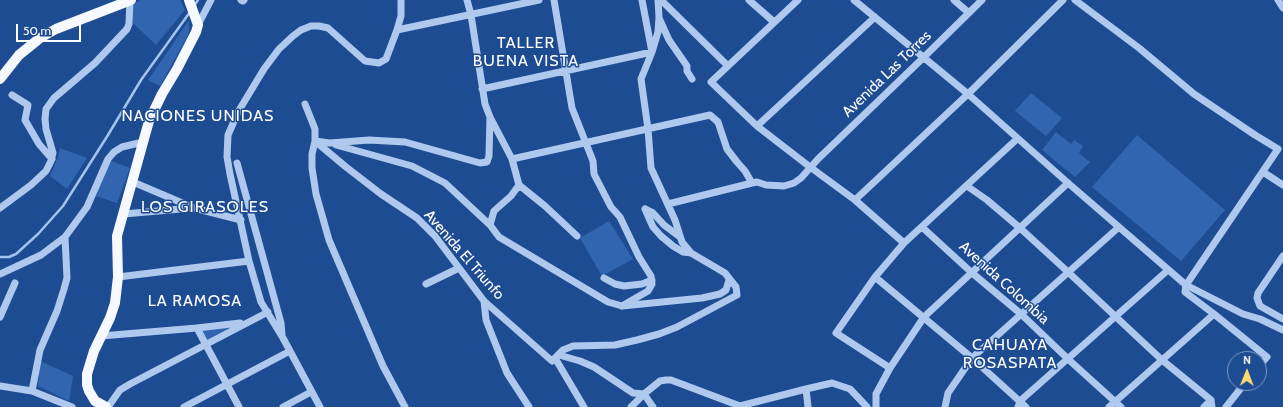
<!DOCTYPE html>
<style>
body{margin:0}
#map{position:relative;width:1283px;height:407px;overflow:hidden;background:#1e4c93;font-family:Cabin,sans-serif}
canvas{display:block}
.north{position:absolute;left:1227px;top:351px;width:40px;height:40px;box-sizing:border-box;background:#1e4c93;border:1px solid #7894be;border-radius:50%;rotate:1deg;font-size:11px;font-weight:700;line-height:16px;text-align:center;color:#fff}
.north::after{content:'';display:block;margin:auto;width:14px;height:18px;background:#fdda6e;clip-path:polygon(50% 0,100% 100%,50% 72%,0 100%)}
.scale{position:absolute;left:16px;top:24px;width:65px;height:18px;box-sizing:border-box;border:2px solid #fff;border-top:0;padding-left:5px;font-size:12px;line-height:14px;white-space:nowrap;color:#fff;-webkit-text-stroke:3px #1e4c93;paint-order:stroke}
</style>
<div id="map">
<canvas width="1283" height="407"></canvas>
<div class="north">N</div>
<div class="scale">50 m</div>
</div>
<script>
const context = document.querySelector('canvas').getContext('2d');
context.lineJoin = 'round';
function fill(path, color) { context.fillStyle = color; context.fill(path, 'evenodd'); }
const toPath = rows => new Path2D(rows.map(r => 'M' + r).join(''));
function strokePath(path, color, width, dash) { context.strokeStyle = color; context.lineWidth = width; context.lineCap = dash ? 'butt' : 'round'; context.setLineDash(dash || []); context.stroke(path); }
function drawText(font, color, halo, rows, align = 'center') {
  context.font = font + ' Cabin,sans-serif'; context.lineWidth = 3; context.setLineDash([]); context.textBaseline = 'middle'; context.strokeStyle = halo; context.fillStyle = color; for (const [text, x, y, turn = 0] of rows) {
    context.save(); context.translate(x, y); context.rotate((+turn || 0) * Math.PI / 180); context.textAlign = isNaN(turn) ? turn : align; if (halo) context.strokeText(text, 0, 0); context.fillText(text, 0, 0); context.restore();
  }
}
fill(toPath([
 [141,0,180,0,185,10,156,45,133,23,133,4],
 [189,20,189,31,187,37,160,86,148,80],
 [1031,93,1062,118,1046,136,1015,111],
 [1056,132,1071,144,1074,140,1083,146,1079,153,1090,162,1075,177,1042,150],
 [1137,135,1225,210,1181,261,1092,187],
 [60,148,87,158,67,189,50,176,58,157],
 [109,160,130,168,117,203,96,196],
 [609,221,633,259,602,276,580,238],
 [232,327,207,340,202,329],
 [40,361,73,376,69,401,38,386]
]), '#3165b0');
strokePath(toPath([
 [194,6,198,0],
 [0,257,9,257,16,254,38,234,63,206,108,135,141,80,190,12]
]), '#a3c3f0', 2.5);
strokePath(toPath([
 [241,0,243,1,244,0],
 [467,0,471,15,485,104,490,117,512,159,519,185,545,206,577,236],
 [554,0,572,108,593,161,594,174,611,207,620,217,639,257,651,276,652,284,648,291,622,306],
 [661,0,728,66],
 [749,0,774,22],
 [798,0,711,82,757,126,810,167,855,200,904,243],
 [854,0,968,94,1068,183,1186,285,1243,314,1260,319,1283,330],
 [954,0,969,13],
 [1075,0,1139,48,1194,94,1255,135,1278,149,1186,285,1185,292,1214,314,1267,357,1259,366],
 [1278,0,1283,8],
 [659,18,669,40,687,66,687,71,692,79],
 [198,25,211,0],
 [397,30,539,0],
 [482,89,652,52,642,0],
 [12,95,28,105,25,120,39,144,52,159],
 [305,104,315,129,315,141,346,167,381,194,417,218,435,236,484,301,552,361,563,350,573,346,615,345,637,340,659,334,677,327,737,295,736,287,725,273,691,253,682,242,675,220,651,168,648,129,641,79,652,52,658,32,659,17,658,0],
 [757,126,875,17],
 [336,145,412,166,445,183,490,225],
 [512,159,710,115,718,122,727,149,737,162,745,171,752,183],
 [237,163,281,323,282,334],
 [1263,172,1283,185],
 [133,182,194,208,241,220],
 [519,185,511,196,494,211,490,225,499,237,608,302,622,306,702,298,720,294,726,290,729,280],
 [967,186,987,200,1020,228,1068,272,1162,360,1211,400,1212,407],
 [855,200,968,94,1063,0],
 [668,204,752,183,757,182,766,185,784,186,794,183,801,178,818,159,923,58,982,0],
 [0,208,31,185,46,171,51,161,53,153,46,129,45,119,46,109,54,98,95,63,127,29,129,24,130,0],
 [645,209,653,227,661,236,673,246,683,252,691,253],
 [645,209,653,213,664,225,680,237],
 [124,214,192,208],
 [922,227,971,272,1021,314,1068,359,1121,407],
 [1283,256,1258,293,1257,298,1260,306,1283,319],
 [0,274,41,255,65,237],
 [118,277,249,261],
 [875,277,972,358,1026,407],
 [604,278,615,284,624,286,642,284,652,280],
 [426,284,459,268],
 [484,301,486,320,507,373,529,407],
 [0,317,15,283],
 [197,328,239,407],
 [101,336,197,328,240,323],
 [559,355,580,361,594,367,633,393,644,394,653,407],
 [555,358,584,407],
 [890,368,836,333,875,277,904,243,1017,139],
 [0,386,32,391,72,407],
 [806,389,808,407],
 [32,391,40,350,57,311,64,289,67,278,65,237,87,207,108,159,114,152,122,147,143,142],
 [108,407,120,390,130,384,268,312],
 [184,407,290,351],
 [283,407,311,392],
 [320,407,283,338,261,302,249,261,230,174,227,157,228,135,238,112,264,69,279,49,293,36,301,30,311,26,319,26,328,28,365,61,379,63,386,59,397,30,401,16,401,0],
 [405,407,383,366,329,240,316,194,312,168,312,154,315,141,330,143,369,140,405,142,480,163,487,162,489,156,490,117],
 [631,407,644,394,660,381,666,380,671,380,740,406,806,389,832,383,850,389,867,407],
 [876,407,876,394,890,368,924,317,1068,183],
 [945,407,948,393,972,358,1119,227],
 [1018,407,1020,401,1168,270],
 [1109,407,1214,314],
 [1204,407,1211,400],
 [1226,407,1245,383]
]), '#afc9ee', 7);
strokePath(toPath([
 [0,79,19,55,40,38,56,29,131,0],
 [106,407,95,401,89,391,87,385,87,374,94,351,110,318,115,303,118,277,117,236,149,121,162,94,177,69,196,32,198,25,189,0]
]), '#f6f9ff', 10);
drawText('15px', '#fff', '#1e4c93', [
 ["Avenida Las Torres",887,74,-44],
 ["Avenida El Triunfo",464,255,49],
 ["Avenida Colombia",1004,283,42]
]);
context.letterSpacing = '1px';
drawText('16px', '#fff', '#1e4c93', [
 ["TALLER",526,43],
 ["BUENA VISTA",526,61],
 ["NACIONES UNIDAS",198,116],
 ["LOS GIRASOLES",205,207],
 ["LA RAMOSA",195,301],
 ["CAHUAYA",1010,345],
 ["ROSASPATA",1010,363]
]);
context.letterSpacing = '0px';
</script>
